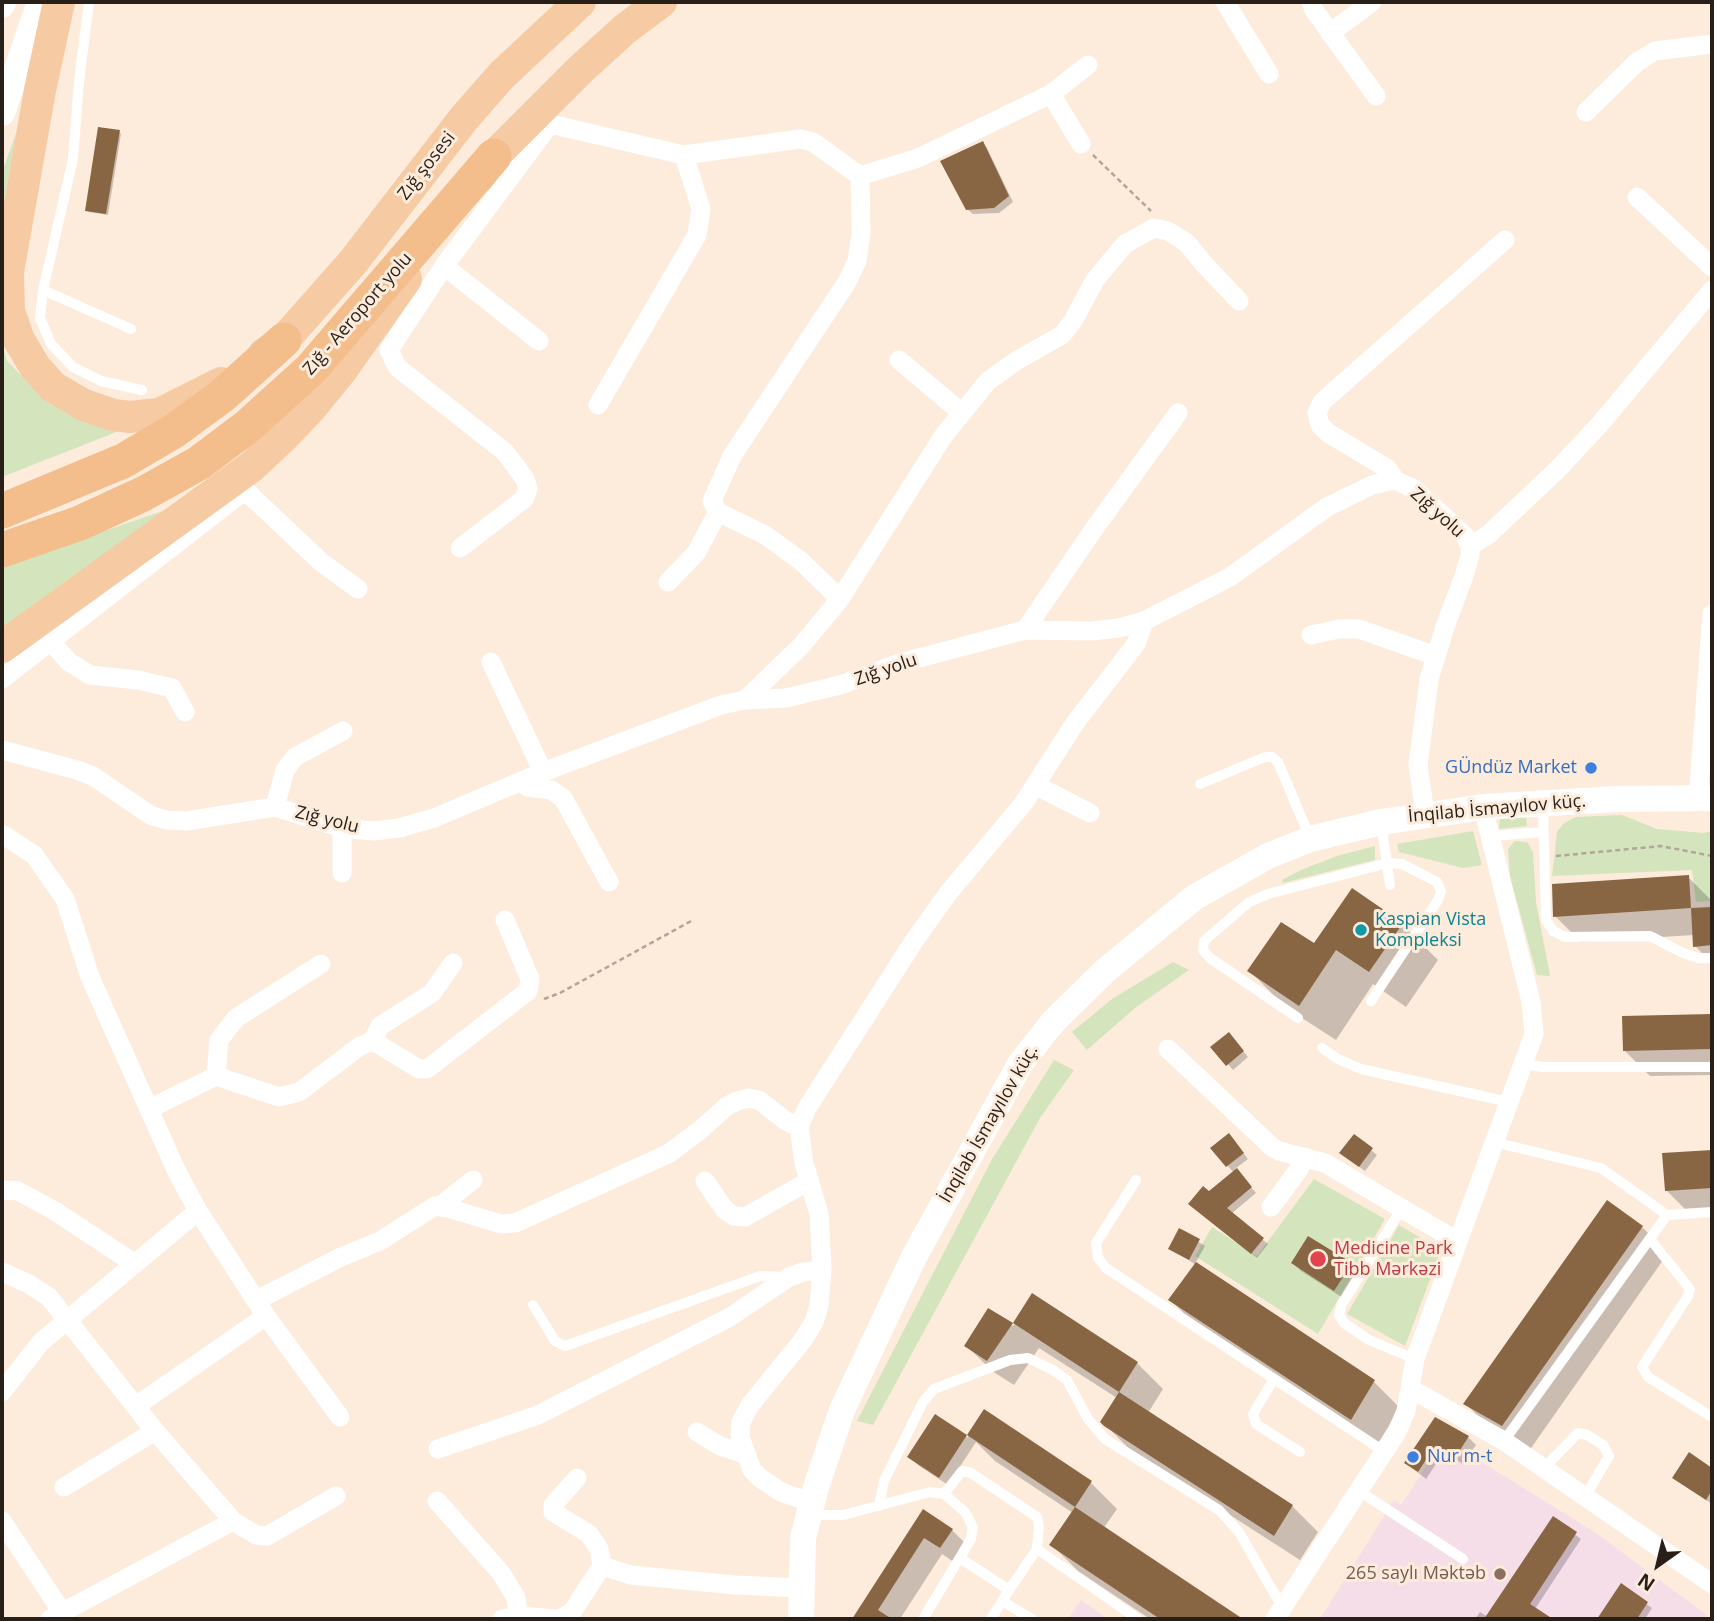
<!DOCTYPE html>
<meta charset="utf-8">
<style>
body{margin:0}
#map{position:relative;width:1714px;height:1621px;overflow:hidden;background:#fdecdc;font-family:"Open Sans",sans-serif}
canvas{display:block}
.frame{position:absolute;inset:0;border:4px solid #271f18;pointer-events:none}
.north{position:absolute;left:1623px;top:1530px;width:70px;height:70px;-webkit-text-stroke:5px #fdecdc;paint-order:stroke;rotate:214deg;font-size:19px;font-weight:700;line-height:28px;text-align:center;color:#271f18}
.north::after{content:'';display:block;margin:auto;width:24px;height:32px;background:#271f18;clip-path:polygon(50% 0,100% 100%,50% 72%,0 100%)}
</style>
<div id="map">
<canvas width="1714" height="1621"></canvas>
<div class="frame"></div>
<div class="north">N</div>
</div>
<script>
const context = document.querySelector('canvas').getContext('2d');
context.lineJoin = 'round';
function fill(path, color) { context.fillStyle = color; context.fill(path, 'evenodd'); }
const toPath = rows => new Path2D(rows.map(r => 'M' + r).join(''));
function strokePath(path, color, width, dash) { context.strokeStyle = color; context.lineWidth = width; context.lineCap = dash ? 'butt' : 'round'; context.setLineDash(dash || []); context.stroke(path); }
function drawText(font, color, halo, rows, align = 'center') {
  context.font = font + ' "Open Sans",sans-serif'; context.lineWidth = 6; context.setLineDash([]); context.textBaseline = 'middle'; context.strokeStyle = halo; context.fillStyle = color; for (const [text, x, y, turn = 0] of rows) {
    context.save(); context.translate(x, y); context.rotate((+turn || 0) * Math.PI / 180); context.textAlign = isNaN(turn) ? turn : align; if (halo) context.strokeText(text, 0, 0); context.fillText(text, 0, 0); context.restore();
  }
}
fill(toPath([
 [1437,1450,1457,1462,1464,1451,1596,1533,1707,1615,1704,1619,1320,1619,1394,1500,1401,1505],
 [1081,1600,1108,1619,1068,1619]
]), '#f6dee9');
fill(toPath([
 [17,130,2,212,2,173],
 [2,343,7,361,50,404,92,423,119,431,2,477],
 [186,503,2,630,2,566],
 [1622,815,1657,829,1704,833,1712,831,1712,901,1696,902,1692,870,1552,876,1557,832,1563,824,1575,817],
 [1526,816,1527,826,1499,829,1500,819],
 [1473,831,1482,865,1463,868,1399,852,1397,844],
 [1515,841,1527,842,1533,852,1536,902,1550,976,1537,975,1510,877,1508,849],
 [1375,846,1375,860,1283,883,1282,880,1301,870,1337,856],
 [1173,962,1189,970,1135,1008,1087,1050,1072,1032,1112,999],
 [1054,1060,1074,1070,1040,1118,873,1425,857,1421,991,1161],
 [1314,1179,1385,1219,1318,1334,1195,1256,1212,1227,1257,1256],
 [1399,1225,1441,1250,1405,1346,1347,1314]
]), '#d4e5bd');
fill(toPath([
 [119,132,121,134,108,215,89,212,87,210],
 [982,143,987,148,1013,202,999,213,973,214,967,209],
 [1688,877,1712,901,1712,963,1695,946,1694,935,1581,942,1555,916],
 [1402,924,1438,960,1406,1007,1373,984,1336,1040,1285,1007,1250,971,1314,946],
 [1712,1015,1712,1075,1650,1076,1624,1050,1624,1018],
 [1234,1040,1248,1057,1233,1070,1213,1047],
 [1354,1136,1377,1155,1365,1171,1347,1158],
 [1234,1141,1248,1159,1235,1169,1256,1193,1231,1214,1268,1244,1257,1258,1195,1209,1209,1193,1234,1173,1213,1149],
 [1712,1152,1712,1215,1692,1216,1666,1190,1664,1155],
 [1642,1227,1668,1253,1529,1451,1492,1430,1466,1404],
 [1180,1230,1205,1246,1195,1264,1374,1382,1400,1408,1377,1445,1196,1326,1171,1300,1196,1265,1170,1248],
 [1293,1263,1351,1265,1359,1273,1343,1298,1301,1271],
 [1033,1296,1137,1363,1163,1389,1148,1413,1292,1506,1318,1532,1300,1560,1132,1452,1102,1421,1117,1398,1039,1348,1014,1385,992,1371,966,1345,989,1310,1013,1326],
 [985,1412,1091,1483,1117,1509,1103,1529,1240,1619,1150,1619,1078,1571,1052,1545,1073,1513,995,1461,976,1442,948,1485,918,1465,909,1457,966,1436,967,1438],
 [1436,1419,1468,1437,1476,1445,1463,1464,1444,1452,1426,1479,1406,1463],
 [1689,1455,1712,1470,1712,1504,1674,1478],
 [923,1512,952,1530,970,1548,958,1565,942,1554,900,1619,854,1619],
 [1553,1518,1581,1539,1535,1609,1550,1619,1475,1619,1480,1612,1488,1617],
 [1621,1586,1652,1608,1645,1619,1599,1619]
]), '#0003');
fill(toPath([
 [98,127,120,130,106,214,85,211],
 [983,141,1009,196,994,208,966,210,940,161],
 [1689,875,1691,908,1553,917,1552,884],
 [1352,888,1403,923,1369,972,1336,950,1299,1006,1247,971,1281,922,1314,943],
 [1712,907,1712,945,1693,947,1691,908],
 [1712,1014,1712,1049,1623,1051,1622,1016],
 [1229,1032,1244,1051,1226,1066,1210,1047],
 [1229,1133,1244,1153,1226,1167,1210,1148],
 [1354,1134,1373,1148,1359,1167,1339,1153],
 [1712,1150,1712,1188,1665,1191,1662,1153],
 [1237,1168,1252,1187,1227,1208,1264,1238,1251,1254,1188,1204,1203,1186,1209,1191],
 [1607,1200,1643,1226,1502,1426,1463,1404],
 [1179,1228,1200,1239,1189,1260,1168,1249],
 [1308,1236,1352,1263,1334,1291,1291,1263],
 [1196,1262,1375,1380,1351,1420,1168,1300],
 [1032,1293,1138,1362,1119,1392,1013,1323],
 [988,1308,1013,1323,987,1361,964,1346],
 [1119,1392,1293,1505,1274,1536,1104,1426,1100,1422],
 [984,1409,1092,1481,1075,1507,967,1435],
 [935,1414,967,1435,939,1478,907,1457],
 [1435,1417,1469,1436,1455,1458,1435,1446,1418,1472,1404,1463],
 [1689,1452,1712,1468,1712,1490,1706,1500,1672,1478],
 [1075,1507,1243,1619,1160,1619,1049,1545],
 [923,1509,953,1529,940,1548,924,1538,878,1610,892,1619,852,1619],
 [1553,1516,1577,1532,1530,1604,1553,1619,1484,1619],
 [1621,1583,1648,1602,1637,1619,1597,1619]
]), '#886643');
strokePath(toPath([
 [1093,155,1151,211],
 [1556,856,1661,846,1712,856],
 [544,999,560,993,693,920]
]), '#b3a598', 2.5, [5, 3.5]);
strokePath(toPath([
 [89,2,79,81,73,159,43,290,40,318,51,344,73,367,101,381,142,390],
 [43,290,131,329],
 [1200,784,1265,757,1272,757,1278,762,1310,838],
 [1543,806,1546,920,1553,931,1565,937,1650,936,1683,953,1698,958,1712,958],
 [1381,823,1390,885],
 [1491,836,1543,832],
 [1298,1018,1210,958,1203,950,1204,941,1249,902,1268,894,1388,863,1402,864,1437,882,1441,891,1438,900,1371,1001],
 [1322,1048,1338,1059,1361,1069,1509,1102],
 [1524,1064,1543,1067,1712,1067],
 [1494,1142,1601,1168,1667,1215,1712,1212],
 [1136,1180,1096,1243,1098,1258,1106,1268,1385,1452],
 [1402,1208,1342,1304,1339,1315,1344,1323,1369,1340,1415,1359],
 [1650,1239,1690,1289,1688,1296,1642,1367,1648,1377,1712,1417],
 [533,1305,555,1341,565,1346,760,1276,785,1277],
 [1274,1379,1253,1414,1256,1424,1300,1452],
 [1504,1441,1667,1215],
 [1544,1468,1578,1433,1587,1435,1603,1445,1609,1456,1586,1495],
 [1359,1491,1463,1559],
 [944,1494,962,1471,971,1473,1037,1517,1039,1526,1037,1549,1138,1619],
 [879,1506,884,1481,923,1402,934,1389,1010,1360,1028,1358,1053,1370,1067,1380,1088,1419,1105,1439,1219,1510,1239,1532,1282,1607],
 [811,1515,843,1515,930,1492,944,1494,965,1512,973,1527,971,1539,923,1619],
 [960,1558,1009,1590,991,1619],
 [1009,1590,1037,1549],
 [1002,1601,1032,1619]
]), '#fff', 10);
strokePath(toPath([
 [1225,2,1269,74],
 [1311,2,1314,10,1376,96],
 [1330,33,1372,2],
 [1051,94,1088,65],
 [540,108,550,124,684,155,800,139,813,142,860,176,918,158,1051,94,1081,144],
 [1586,112,1637,62,1655,51,1712,44],
 [1637,197,1712,267],
 [444,266,539,341],
 [899,360,962,413],
 [598,405,697,235,701,209,684,155],
 [1395,480,1388,469,1328,433,1320,425,1317,413,1322,402,1505,240],
 [1470,546,1488,535,1557,470,1600,424,1712,290],
 [460,548,524,499,528,489,525,479,505,452,397,367,389,350,444,266,550,124],
 [668,582,696,553,718,512],
 [840,599,801,561,765,535,718,512,712,501,732,456,847,282,857,261,861,234,860,176],
 [1025,630,1094,529,1178,413],
 [46,632,51,642,69,662,90,675,138,680,172,688,185,712],
 [1311,635,1339,629,1359,629,1436,656],
 [491,662,543,772],
 [2,679,239,495,248,493,321,562,358,589],
 [745,700,802,645,840,599,944,435,988,381,1016,361,1062,335,1073,321,1095,280,1125,244,1154,228,1168,231,1187,243,1204,264,1239,301],
 [2,750,77,770,93,776,150,815,166,820,186,821,275,807,342,828,374,831,399,828,434,818,543,772,721,705,745,700,786,698,840,685,900,663,1025,630,1091,631,1119,628,1144,621,1230,577,1327,507,1372,485,1395,480,1414,489,1464,535,1470,546,1470,555,1464,576,1446,624,1429,679,1418,765,1425,814],
 [520,782,528,787,551,790,563,798,609,882],
 [1035,785,1090,813],
 [1698,799,1712,614],
 [275,807,285,770,295,757,343,731],
 [2,834,34,855,65,899,90,977,177,1172,198,1211,266,1316,340,1417],
 [342,873,342,828],
 [373,1041,380,1026,432,993,453,963],
 [1168,1049,1272,1147,1279,1151,1325,1163,1457,1241],
 [216,1076,219,1040,236,1018,321,964],
 [149,1109,216,1076,279,1097,299,1092,360,1046,373,1041,419,1069,427,1069,528,991,530,979,505,920],
 [705,1181,725,1210,734,1216,745,1217,809,1181],
 [2,1190,18,1191,55,1211,135,1264],
 [440,1206,473,1180],
 [1271,1207,1299,1169,1305,1157],
 [2,1272,27,1283,49,1297,155,1431,233,1521,256,1535,267,1536,336,1496],
 [257,1300,341,1257,380,1241,435,1206,448,1208,501,1224,515,1223,668,1154,699,1131,727,1106,737,1101,749,1098,759,1100,786,1121,799,1127],
 [1411,1389,1504,1441,1712,1584],
 [2,1392,41,1342,198,1211],
 [136,1406,266,1316],
 [697,1432,720,1446,745,1454],
 [438,1449,538,1415,730,1317,789,1277,803,1272,822,1270],
 [577,1478,553,1505,553,1512,589,1534,599,1549,602,1566,631,1575,735,1585,801,1588],
 [64,1487,155,1431],
 [437,1501,501,1573,516,1598,519,1619],
 [813,1503,781,1492,760,1478,752,1470,740,1437,741,1422,750,1405,803,1340,814,1322,819,1305,822,1270,819,1214,804,1163,799,1127,807,1108,914,941,949,892,1023,804,1075,723,1136,644,1144,621],
 [2,1521,62,1612],
 [50,1619,233,1521],
 [502,1619,519,1616,556,1619],
 [559,1619,572,1612,602,1566],
 [1275,1619,1397,1432,1406,1411,1415,1359,1534,1034,1531,1002,1483,807]
]), '#fff', 19);
strokePath(toPath([
 [2,5,3,2],
 [2,113,40,2],
 [801,1619,803,1538,817,1484,842,1410,914,1257,1020,1064,1053,1022,1106,970,1195,897,1268,856,1310,839,1381,822,1483,807,1617,799,1712,798]
]), '#fff', 26);
strokePath(toPath([
 [59,2,40,90,8,272,9,311,19,340,35,367,53,387,84,405,113,415,130,417,159,414,221,383],
 [479,177,494,156,581,69,625,29,661,2],
 [264,354,284,340,353,262,465,117,502,75,580,2],
 [2,647,251,467,285,435,310,409,341,371,406,279]
]), '#f6caa3', 32);
strokePath(toPath([
 [2,511,123,461,174,431,223,395,284,340],
 [2,550,80,523,143,494,199,463,248,426,311,369,494,156]
]), '#f3bd8c', 35);
for (const [x, y, r, color] of [
 [1591,768,7,"#3f7fe0"],
 [1361,930,7,"#0f9aa8"],
 [1318,1259,9,"#e0444e"],
 [1413,1457,7,"#3f7fe0"],
 [1500,1574,7,"#8d6e63"]
]) { const dot = new Path2D(); dot.arc(x, y, r, 0, 2 * Math.PI); context.fillStyle = color; context.fill(dot); strokePath(dot, '#fdecdc', 2.5); }
drawText('18px', '#271f18', '#fdecdc', [
 ["Zığ şosesi",427,166,-52],
 ["Zığ - Aeroport yolu",358,314,-49],
 ["Zığ yolu",1437,513,42],
 ["Zığ yolu",886,670,-19],
 ["İnqilab İsmayılov küç.",1497,809,-5],
 ["Zığ yolu",327,820,14],
 ["İnqilab İsmayılov küç.",989,1124,-60]
]);
drawText('18px', '#366cbe', '#fdecdc', [
 ["GÜndüz Market",1577,768],
 ["Nur m-t",1427,1457,"left"]
], 'right');
drawText('18px', '#0d838f', '#fdecdc', [
 ["Kaspian Vista",1375,920],
 ["Kompleksi",1375,941]
], 'left');
drawText('18px', '#be3a42', '#fdecdc', [
 ["Medicine Park",1334,1249],
 ["Tibb Mərkəzi",1334,1270]
], 'left');
drawText('18px', '#785e54', '#fdecdc', [
 ["265 saylı Məktəb",1486,1574]
], 'right');
</script>
